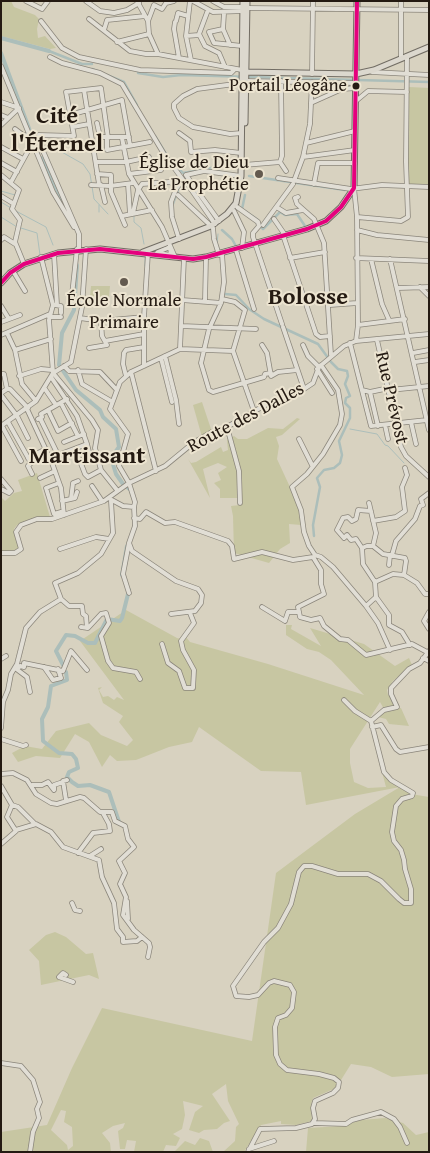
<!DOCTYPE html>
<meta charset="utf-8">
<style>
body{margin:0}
#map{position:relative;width:430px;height:1153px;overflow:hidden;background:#d8d2c0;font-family:"Gentium Book Plus",serif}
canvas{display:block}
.frame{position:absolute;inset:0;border:2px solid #241a12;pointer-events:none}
</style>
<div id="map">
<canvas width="430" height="1153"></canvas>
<div class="frame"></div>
</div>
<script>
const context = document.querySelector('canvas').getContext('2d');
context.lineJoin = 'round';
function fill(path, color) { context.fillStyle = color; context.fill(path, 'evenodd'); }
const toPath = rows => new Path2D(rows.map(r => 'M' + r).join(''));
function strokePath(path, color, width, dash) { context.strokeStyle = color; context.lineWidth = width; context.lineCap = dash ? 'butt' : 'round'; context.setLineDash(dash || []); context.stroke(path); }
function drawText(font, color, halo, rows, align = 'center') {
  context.font = font + ' "Gentium Book Plus",serif'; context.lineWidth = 4; context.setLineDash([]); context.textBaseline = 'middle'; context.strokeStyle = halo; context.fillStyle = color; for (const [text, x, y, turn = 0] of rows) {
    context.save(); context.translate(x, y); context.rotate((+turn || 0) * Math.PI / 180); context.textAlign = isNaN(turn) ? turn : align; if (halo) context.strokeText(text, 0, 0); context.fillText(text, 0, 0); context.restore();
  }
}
fill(toPath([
 [1,1,11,1,14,7,35,15,39,19,37,29,38,38,45,36,56,48,50,49,1,36],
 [409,87,429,88,429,185,409,185,406,140],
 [91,286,110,286,109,297,106,297,105,301,90,299],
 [202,402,212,432,202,437,193,405],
 [297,418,300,419,282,435,276,437,279,446,277,459,296,500,301,514,301,525,289,524,290,543,280,549,269,563,234,553,233,516,231,506,240,505,240,498,220,498,220,489,214,483,221,480,218,473,227,467,218,463,203,469,210,498,188,459,191,463,196,462,221,447,223,452,228,450,227,440,234,436,238,439,247,439,268,428,283,429],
 [37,473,50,517,32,519,17,525,14,529,17,543,21,549,1,552,1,497,5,501,14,493,22,491,18,480],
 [126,610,177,638,185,640,186,637,190,642,268,664,364,695,331,660,319,652,307,649,286,635,286,625,292,625,291,629,321,646,310,628,364,644,395,666,409,658,412,665,393,681,387,690,388,695,391,696,396,705,384,709,380,702,350,749,350,763,354,782,368,788,386,787,378,757,383,772,411,794,429,797,429,1074,392,1077,371,1067,351,1064,336,1088,313,1098,311,1105,312,1121,296,1125,281,1124,281,1121,261,1125,244,1152,223,1152,235,1141,236,1127,239,1124,228,1101,226,1084,212,1094,230,1121,224,1123,217,1129,204,1130,199,1133,189,1130,195,1112,203,1106,183,1101,185,1115,182,1129,173,1134,180,1138,176,1146,166,1145,163,1152,134,1152,136,1141,127,1140,125,1149,120,1149,118,1131,123,1128,125,1123,113,1126,102,1133,110,1143,111,1152,1,1152,1,1132,47,1125,72,1068,102,1008,252,1041,276,873,355,814,400,787,306,805,301,772,261,771,199,727,192,742,169,747,136,760,117,761,110,755,102,767,89,742,75,734,60,758,36,756,18,762,12,753,25,746,42,749,56,731,89,723,101,735,127,746,133,740,119,722,123,716,103,703,98,688,102,687,99,690,103,697,108,696,114,700,117,697,124,700,80,641],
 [61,1110,66,1111,64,1122,72,1127,73,1146,68,1150,67,1145,51,1130],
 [401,708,409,726,389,724,386,719,378,717,384,711],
 [55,932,66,937,86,954,93,953,99,979,89,975,41,985,39,961,29,950,46,935],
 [385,1118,403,1123,416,1135,429,1132,429,1152,306,1152,308,1128,342,1126,361,1120],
 [200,1138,209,1141,213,1152,175,1151,185,1141,195,1145]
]), '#c7c6a2');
strokePath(toPath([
 [209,1,215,4],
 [36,147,60,151,83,164,90,174,94,199,108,214],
 [200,170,219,165,239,165],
 [1,191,15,195],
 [1,202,11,208],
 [99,205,99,212],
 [173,206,180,187],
 [16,211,46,227,53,245],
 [173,213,175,221],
 [134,216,134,222,141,228,144,244],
 [1,217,17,227],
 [21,228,37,233,40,255],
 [218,234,217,244,220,250],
 [145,266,145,257],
 [350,429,377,434,385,445,388,446,404,463]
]), '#acbeba', 1);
strokePath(toPath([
 [49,51,82,64,92,64],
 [92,69,124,82,137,105],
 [138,73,163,77,181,75,429,82],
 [155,136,166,154],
 [170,159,183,173,208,169,219,171],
 [249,176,345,190],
 [196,193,215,221],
 [245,195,242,209,258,220],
 [260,226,263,229,280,212,285,215,297,214,305,226],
 [222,230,232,239,237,248],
 [225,294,236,295,249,309,264,319,318,344,331,362,338,369,347,371,348,376,345,384,350,396,346,398,345,403,350,408,350,418,339,441,342,455,340,463,334,468,324,470,317,478,320,487,313,525,314,536]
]), '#acbeba', 2.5);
strokePath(toPath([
 [1,38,49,51],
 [1,53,34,142],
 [41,158,65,205],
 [77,265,74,310,62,333,59,365,76,390,100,410,103,417,116,429,119,447,111,458,116,474,123,484,132,491],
 [122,575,127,546],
 [64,667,56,651,66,635,75,636,88,643,95,643,107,619,120,621,122,618,129,590],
 [66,672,67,680,51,686,48,707,42,719,43,741,59,753,72,754,76,759,78,768,69,772,67,777,72,782,78,786,90,785,109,792,119,822]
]), '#acbeba', 4);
const minor = toPath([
 [26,1,42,9,48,1],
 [86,1,100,11,114,13,127,10,139,3],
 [137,1,148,21,149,34,158,54],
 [190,1,186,36,191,60],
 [193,1,213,12,243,11],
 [213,1,224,7,243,7],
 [401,1,401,58],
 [247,8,429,10],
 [208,10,199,34,205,46,219,53,225,67],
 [224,13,223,29,230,45],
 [89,19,130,51,146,54,158,54,242,70],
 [41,21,62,48,79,57,140,70,231,73,234,70],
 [148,21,154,5,162,9,166,3,174,1],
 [176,21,178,13,188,16],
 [175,22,174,29,179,58],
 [223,29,209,32,214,43,242,46],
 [104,30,107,20,145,16],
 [186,36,199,35],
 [117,42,149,34],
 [50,57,62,63,100,73,122,84,164,154,183,180,176,189,171,202,172,217,179,239],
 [1,66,53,192,74,227],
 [372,72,429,75],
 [312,74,313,1],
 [246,81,356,83],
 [84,90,99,184],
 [356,101,368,91,407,92],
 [1,102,19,108,1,125],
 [313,102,342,89,356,88],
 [1,115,8,118],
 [70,115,122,100,130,145],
 [97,123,100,137,129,137],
 [73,127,89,124],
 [15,129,23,135,30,136],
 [179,133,190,141,191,152,215,150,241,153],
 [242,133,230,134,193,127,179,118,174,108,174,104,183,96,197,89,242,83],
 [107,137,107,150,150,142],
 [122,138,129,174,162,227,175,257],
 [306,143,355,131],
 [1,147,23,159],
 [303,157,355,150],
 [96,162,126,162,149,157,150,171],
 [280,162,286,171],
 [1,163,17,172],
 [244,165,280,162,282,156,281,81],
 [97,174,111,175,111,192,125,225],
 [129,174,161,170],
 [1,175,19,190,12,209,20,220,15,242,24,264],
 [278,178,351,189,382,185,429,187],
 [294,181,303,157,310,124,312,82],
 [11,182,33,142],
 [186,182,215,224],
 [128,184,130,214],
 [314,184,318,163,355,163],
 [91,185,110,186,133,183],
 [101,185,105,202],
 [354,188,357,217,358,325,356,341],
 [178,195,211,226],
 [1,196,14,204],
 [298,197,295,198,297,204,314,219,324,243,331,355],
 [237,207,258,222,259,226,253,233,253,237,282,324],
 [278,208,286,213,303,210],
 [234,211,244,232,242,248],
 [133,213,138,190,142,184,169,182,178,185],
 [122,216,152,210],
 [357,217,401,221,408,217,406,162,407,56],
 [274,219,285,235],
 [219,221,186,175,204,171,241,176],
 [263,225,293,184],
 [213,228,214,239,219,255],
 [357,230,377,235,429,240],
 [283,235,316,334,320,337,330,336],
 [1,240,4,237,15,244],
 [170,247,171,255,157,253,158,252,170,247],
 [86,249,82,307,71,362,53,373,92,420,98,430,95,448,101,470,117,490],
 [79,250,79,234,43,151,39,135,74,136,66,92,101,88,108,138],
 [236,250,254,309],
 [54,254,57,305],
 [222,254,224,282,221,303,209,329,201,363,209,390,213,392,264,377,265,374,271,373],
 [41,257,53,305],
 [290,258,325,252],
 [356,258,429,261],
 [371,259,382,304,389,320],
 [390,259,429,430],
 [13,271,25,291],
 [420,287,429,296],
 [398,288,429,287],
 [145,298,182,302],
 [222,299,235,302,245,310,233,351,254,411],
 [182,300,221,303],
 [205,301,206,257],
 [71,304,77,249],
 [55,305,61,306,61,313],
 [330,305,357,303],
 [1,306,9,319],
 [49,317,61,317],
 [80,318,101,321,144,317],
 [1,322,20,315],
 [358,325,405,319],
 [181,326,256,329],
 [283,327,304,389],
 [7,333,15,350,22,384,36,401],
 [1,335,50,314],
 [377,340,401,447,406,456,429,477],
 [105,341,144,334],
 [350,343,371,426,427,420],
 [262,345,267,353,271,376,278,372,297,370],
 [303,345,308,356,319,367],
 [89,348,107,345,102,336,101,321],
 [180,349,184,258],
 [15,350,51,339],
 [413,353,429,350],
 [165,356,176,400,179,424],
 [161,358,172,402],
 [415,362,429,360],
 [321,365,338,390,342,414,340,425,323,454,307,474,292,487,301,510,304,532,309,546,315,555,321,557,333,567,366,606,378,623,390,650],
 [64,366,69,371,100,372,116,389],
 [144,366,144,317,148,253],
 [317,369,332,393],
 [78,370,82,384,111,401],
 [131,372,156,471],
 [1,374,4,374,7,389,1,393],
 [19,376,41,369,52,370],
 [126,376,123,364,124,353,126,350,144,347],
 [51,377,77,416,87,444,90,456,80,461,85,474,88,477,101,470],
 [7,389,10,389,28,408],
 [45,389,56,405],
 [362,390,370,392,389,388],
 [390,390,429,386],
 [370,392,378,426],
 [1,395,17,416,28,438],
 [61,403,78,436],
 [27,409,52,463,61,488,64,515],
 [48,410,58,431,72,423],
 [40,418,61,461],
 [38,419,42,417,41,414,67,399],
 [8,422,31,463,28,466,32,474],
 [411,422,416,444],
 [385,425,388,439],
 [1,426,36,401,53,373,49,320,53,305],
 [2,426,21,461],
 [227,427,239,471,240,503],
 [299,439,312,465],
 [64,442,84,434],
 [28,458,46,449],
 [50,458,87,444],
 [40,478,55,471],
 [1,479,11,491,9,493,1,489],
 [59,483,46,488,54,514,61,512],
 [129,483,119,466,128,434,110,409,120,382,131,372,180,349,233,351],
 [129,483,135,502,134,507],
 [92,486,102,501],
 [71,499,73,483,78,481],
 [110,499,123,506,134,507,135,526,129,543,132,551,176,581,198,589,202,595,201,603,195,611,171,614],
 [62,501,75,498,77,492],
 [369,503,376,533,373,546],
 [134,518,140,519,146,512,165,523,175,522,228,541,232,546,234,559,262,552,293,560,313,557],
 [373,521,396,517,405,511,402,487,407,475,405,468],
 [129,543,123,574,129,593],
 [362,548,356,539,351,540,347,535,344,538,337,530,343,518,348,517,352,521,356,519,358,510,371,511],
 [60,549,96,537,109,539],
 [1,553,15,553,21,549,16,532,21,525,37,519,52,519,104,501,129,483,165,466,193,443,212,432,227,427,267,404,304,389,313,383,319,367,344,346,356,341,429,334],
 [392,555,396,541,415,519,420,506,423,505,421,499,429,493],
 [313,557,321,570,321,584,324,594,298,607,300,617,311,620,320,618,324,626,340,639,348,640,366,655,412,644,427,652],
 [389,565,390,555],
 [375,582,393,574,404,575],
 [376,597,389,615,389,625,402,632,410,645],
 [61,599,69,606,82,606,83,614,86,616,87,628],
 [366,606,376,597,375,582,363,564,362,548,367,546,373,546,383,554,405,558,406,561,404,575,417,583,425,594,429,594],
 [262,607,285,621,288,612,299,612],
 [429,612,424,621,429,629],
 [81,627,88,628,101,614,106,613,109,623,101,636,108,661,113,668,136,672,140,679],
 [162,644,168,663,179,671,185,688,193,688,194,670,183,650,181,641,194,623,190,613],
 [423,658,429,661],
 [1,659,6,656],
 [44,667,53,680,61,678,58,669],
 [15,668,27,677,30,692],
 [17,669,20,666,24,667,24,663,63,671,71,651,87,670],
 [344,700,355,711,371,721],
 [372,727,381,725,396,749,400,752,429,747],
 [1,728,3,702,8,690,11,674,17,664,26,628,40,612,61,599,55,583,78,573,101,554,113,533,111,501],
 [1,739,23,746,26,745],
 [1,774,13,773,27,780,36,794,51,803,57,804,80,797,84,798,100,812,112,812,115,821,125,826,128,839,134,847,119,861,125,873,120,884,126,897,123,915,134,930,149,943,150,947,148,957],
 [32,785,42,785,48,782,54,790,54,785,63,782],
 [1,786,12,805,7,817,16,831,1,844],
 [66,800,63,781,67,780],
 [12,805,18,807,35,824],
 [16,830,36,824,51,832,63,847,99,860,102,877,114,903,117,929,123,937,123,942,137,941,142,937],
 [78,853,93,833,110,831,109,824,103,813],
 [90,856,101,849],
 [127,901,128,919],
 [72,903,75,910,80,911],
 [66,975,63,973,59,977,73,982],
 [1,1063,21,1066,33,1080,40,1102,37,1109,39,1118,33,1132,30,1152],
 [314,1123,346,1124,352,1120,381,1112,394,1119,400,1127,407,1143],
 [249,1149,274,1141],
 [248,1152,260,1129,296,1128,312,1124,315,1119,313,1108,315,1101,333,1093,338,1088,339,1082,334,1078,319,1074,287,1070,280,1064,276,1055,275,1027,278,1018,286,1015,292,1008,294,992,290,985,274,981,269,983,258,995,249,997,236,996,233,986,264,942,278,928,291,904,299,872,304,866,312,866,338,874,368,874,381,881,399,899,404,903,411,903,411,889,405,869,404,860,401,850,394,841,392,832,396,806,402,799,412,796,413,793,391,780,384,772,371,721,384,710,397,707,391,694,391,688,409,669,420,663,429,651]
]);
const major = toPath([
 [245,72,356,74,374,70,429,47],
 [245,123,247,1],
 [143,252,211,226,227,214,236,203,241,176,243,1],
 [1,283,10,273,24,264,58,253,100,249,193,259,206,257,307,229,326,221,341,207,354,188,357,1]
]);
strokePath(minor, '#8b867b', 5.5);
strokePath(major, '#726d64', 7);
strokePath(minor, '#e1ded5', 4);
strokePath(major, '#dcd8ce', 5);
strokePath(toPath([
 [1,283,10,273,24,264,58,253,100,249,193,259,206,257,307,229,326,221,341,207,354,188,357,1]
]), '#e5007d', 4);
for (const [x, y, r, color] of [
 [356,86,4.5,"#241a12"],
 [259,174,5,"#635a4f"],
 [124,282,5,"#635a4f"]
]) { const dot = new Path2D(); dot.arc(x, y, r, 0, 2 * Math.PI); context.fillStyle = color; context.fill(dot); strokePath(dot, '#ece4d0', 2); }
drawText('18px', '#241a12', '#ece4d0', [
 ["Portail Léogâne",347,86]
], 'right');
drawText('19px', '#241a12', '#ece4d0', [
 ["Église de Dieu",249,163],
 ["La Prophétie",249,185],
 ["École Normale",124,301,"center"],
 ["Primaire",124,323,"center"]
], 'right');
drawText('19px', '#241a12', '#ece4d0', [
 ["Rue Prévost",391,398,77],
 ["Route des Dalles",246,418,-28]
]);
drawText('bold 24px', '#241a12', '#ece4d0', [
 ["Cité",57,117],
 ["l'Éternel",57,145],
 ["Bolosse",308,298],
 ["Martissant",87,457]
]);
</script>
